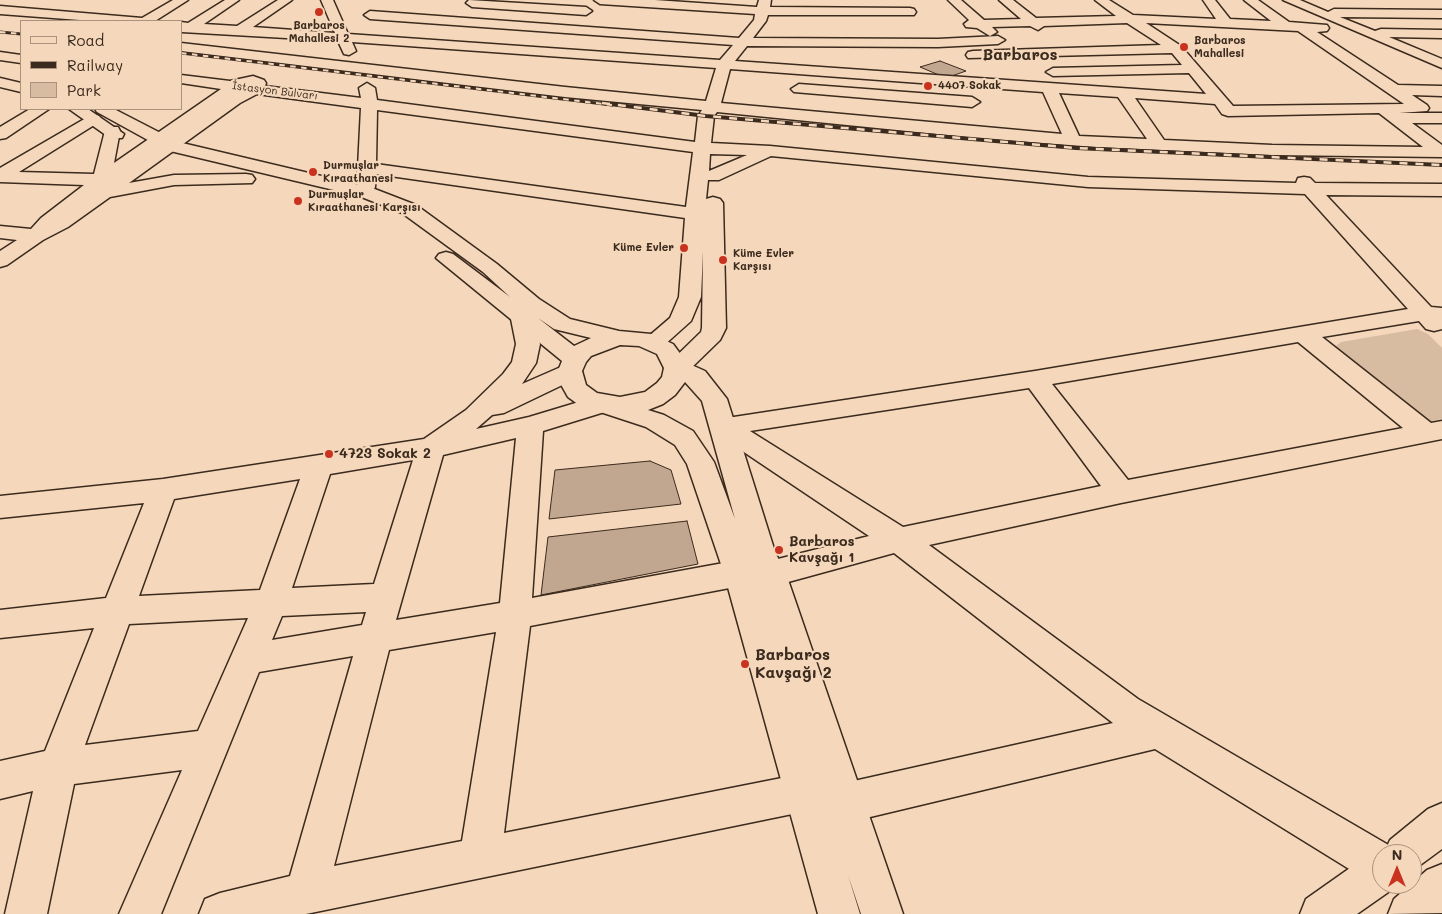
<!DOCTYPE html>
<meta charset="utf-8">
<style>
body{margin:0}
#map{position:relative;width:1442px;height:914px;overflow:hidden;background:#f5d8bb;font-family:Mali,sans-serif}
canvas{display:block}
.legend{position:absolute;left:20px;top:20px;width:162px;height:90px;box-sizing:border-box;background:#f5d8bb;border:1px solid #ab927c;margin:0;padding:6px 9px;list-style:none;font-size:15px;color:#3b2a1e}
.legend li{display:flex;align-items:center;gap:10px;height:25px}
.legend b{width:25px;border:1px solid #ab927c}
.north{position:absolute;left:1372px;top:844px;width:50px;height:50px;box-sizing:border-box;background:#f5d8bb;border:1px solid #ab927c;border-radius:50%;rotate:0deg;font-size:14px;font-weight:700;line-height:20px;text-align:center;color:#3b2a1e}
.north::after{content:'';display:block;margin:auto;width:18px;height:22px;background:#c8321e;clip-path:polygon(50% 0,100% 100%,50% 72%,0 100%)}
</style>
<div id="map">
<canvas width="1442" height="914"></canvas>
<ul class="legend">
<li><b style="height:6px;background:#f5d8bb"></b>Road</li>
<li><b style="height:6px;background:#3b2a1e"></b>Railway</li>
<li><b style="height:14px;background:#d7bca2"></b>Park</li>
</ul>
<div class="north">N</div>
</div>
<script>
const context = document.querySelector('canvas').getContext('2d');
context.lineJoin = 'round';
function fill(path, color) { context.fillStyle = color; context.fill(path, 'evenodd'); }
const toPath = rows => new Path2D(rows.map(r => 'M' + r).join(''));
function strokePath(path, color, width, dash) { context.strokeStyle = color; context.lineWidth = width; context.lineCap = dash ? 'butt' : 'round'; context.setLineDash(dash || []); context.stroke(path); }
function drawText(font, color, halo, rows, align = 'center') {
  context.font = font + ' Mali,sans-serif'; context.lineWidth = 4.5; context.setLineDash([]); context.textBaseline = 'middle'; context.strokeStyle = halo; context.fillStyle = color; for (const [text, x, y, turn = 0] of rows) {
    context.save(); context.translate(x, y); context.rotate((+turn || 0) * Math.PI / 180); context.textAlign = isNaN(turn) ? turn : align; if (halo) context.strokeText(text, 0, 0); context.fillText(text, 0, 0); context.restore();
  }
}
fill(toPath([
 [1417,329,1428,334,1442,348,1442,419,1427,422,1416,418,1336,346,1341,342]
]), '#d7bca2');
const building = toPath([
 [940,61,966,71,946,78,920,67,940,61],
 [650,461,671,470,681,504,549,519,555,470,650,461],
 [687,521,698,564,541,595,548,537,687,521]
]);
fill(building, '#c1a790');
strokePath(building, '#3b2a1e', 1);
const minor = toPath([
 [173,0,188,0,155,21,93,21,0,14,0,6,142,18,173,0],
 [225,0,239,0,204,24,237,26,278,0,292,0,253,27,335,33,321,0,333,0,348,34,720,60,733,45,370,19,364,15,370,11,739,38,754,20,755,14,600,4,594,0,655,0,757,7,759,0,771,0,770,7,910,8,914,9,916,12,914,15,768,15,766,21,753,38,938,39,998,36,1005,40,998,44,938,47,747,46,735,61,1206,94,1189,73,1053,76,1046,72,1053,68,1182,65,1172,53,968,58,966,55,968,52,973,51,1161,45,1127,23,1044,26,1038,30,1030,26,992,27,997,32,990,36,977,28,966,27,964,24,969,20,948,0,961,0,984,20,1021,19,999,0,1013,0,1036,18,1116,16,1095,0,1109,0,1133,15,1216,19,1203,0,1215,0,1230,19,1271,21,1244,0,1258,0,1289,22,1327,25,1329,28,1327,31,1317,32,1398,85,1442,86,1442,96,1412,95,1427,105,1429,108,1427,111,1399,113,1442,113,1442,123,1412,123,1442,145,1442,157,1272,155,1096,147,977,138,717,112,714,116,711,143,770,146,1088,177,1296,183,1298,178,1304,177,1310,178,1315,183,1442,184,1442,196,1326,195,1431,307,1442,308,1442,329,1434,331,1426,329,1419,321,1322,337,1431,423,1442,421,1442,439,1121,503,929,545,1138,699,1397,850,1398,854,1382,854,1382,884,1386,884,1382,886,1367,880,1155,749,845,823,831,817,825,803,831,789,845,783,1113,723,894,553,770,587,759,583,755,575,751,582,740,586,530,626,504,833,802,774,816,779,821,793,816,807,802,812,306,914,199,914,205,899,220,893,290,876,353,656,259,672,161,914,119,914,182,770,74,784,47,914,5,914,33,791,0,799,0,761,45,751,94,628,0,638,0,610,106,598,144,503,0,518,0,496,163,479,424,439,466,410,503,374,512,362,516,344,511,319,514,314,522,312,530,314,533,319,540,344,536,363,522,384,570,363,579,365,582,371,579,377,504,413,492,415,476,429,529,417,602,395,611,398,615,404,611,410,543,431,532,598,740,560,751,564,755,572,759,565,770,561,869,536,714,432,710,426,714,420,1035,371,1408,309,1305,194,1088,187,771,156,719,180,708,180,706,199,713,197,720,199,723,203,726,328,720,340,685,374,676,376,667,374,664,368,701,332,702,328,703,251,701,297,691,321,662,347,654,349,646,347,642,342,670,318,679,297,685,218,376,174,375,187,373,191,359,191,357,187,361,108,257,94,240,103,129,183,174,175,246,174,252,175,255,179,252,183,174,185,110,197,68,227,43,240,7,265,0,267,0,251,17,240,0,238,0,226,31,229,41,218,84,185,0,182,0,168,93,114,99,116,101,119,99,122,19,172,94,174,106,127,118,127,120,131,114,163,221,89,181,83,181,75,230,81,253,76,264,80,266,83,265,86,361,98,359,88,367,83,375,88,377,100,695,142,698,116,702,110,565,97,181,51,181,43,565,87,706,101,716,68,352,42,356,51,349,55,344,54,338,41,182,32,181,22,188,23,225,0],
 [1146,23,1298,31,1404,104,1233,106,1181,46,1146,23],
 [730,69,1043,92,1062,134,721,103,730,69],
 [1059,93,1118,97,1147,139,1079,136,1059,93],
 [1135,98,1215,104,1222,114,1228,116,1379,113,1423,147,1272,145,1164,140,1135,98],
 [377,110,693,152,686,207,376,164,377,110],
 [710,154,747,155,709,171,710,154],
 [1298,342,1403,428,1128,480,1052,384,1298,342],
 [1029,388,1101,486,903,527,750,431,1029,388],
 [516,438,500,603,396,620,443,455,516,438],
 [413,460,374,584,292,588,330,474,413,460],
 [300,479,260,590,139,596,174,499,300,479],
 [366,612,362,625,272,640,282,616,366,612],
 [248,618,198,731,85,745,129,624,248,618],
 [496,632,462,841,334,866,389,650,496,632],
 [469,0,586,7,592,11,586,15,472,7,466,3,469,0],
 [1283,0,1300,0,1328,12,1334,9,1442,10,1442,18,1340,17,1375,31,1381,29,1442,30,1442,38,1389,37,1442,59,1442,68,1283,0],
 [0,52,21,55,21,63,0,60,0,52],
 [799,84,972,97,980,102,972,107,794,92,791,89,799,84],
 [30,109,49,109,6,138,0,139,0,127,30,109]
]);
const major = toPath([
 [0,78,21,83,21,92,0,87,0,78],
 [69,109,88,109,124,134,122,138,110,138,69,109],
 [95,109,114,109,178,142,372,188,416,205,497,264,539,299,570,319,619,331,651,334,673,344,687,363,705,371,727,399,775,552,786,574,903,914,861,914,848,875,860,914,818,914,724,573,687,464,675,445,646,427,579,405,568,397,559,381,558,371,562,361,436,258,439,254,446,252,453,254,510,297,483,272,402,213,359,196,166,150,97,112,95,109],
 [538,318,554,329,591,338,574,346,538,318],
 [620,345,639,346,657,354,664,368,662,377,657,383,645,392,620,397,597,393,586,385,582,371,586,362,591,356,620,345],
 [685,382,702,401,735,519,714,462,693,431,664,415,648,410,663,404,675,395,685,382]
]);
const highway = toPath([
 [1442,803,1442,849,1412,871,1412,854,1382,854,1382,884,1397,886,1357,914,1300,914,1306,899,1367,856,1382,850,1385,851,1390,840,1428,809,1442,803],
 [1442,864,1442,913,1388,914,1394,899,1427,870,1442,864]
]);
strokePath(minor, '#3b2a1e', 3);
strokePath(major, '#3b2a1e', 3);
strokePath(highway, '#3b2a1e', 3);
fill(minor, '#f5d8bb');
fill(major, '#f5d8bb');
fill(highway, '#f5d8bb');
const railFar1 = toPath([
 [0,32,21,34],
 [181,53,612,105]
]);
const rail = toPath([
 [602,103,706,116,1076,148,1442,165]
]);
strokePath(railFar1, '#3b2a1e', 3);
strokePath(rail, '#3b2a1e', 4);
strokePath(railFar1, '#f5d8bb', 2, [5.5]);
strokePath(rail, '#f5d8bb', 2.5, [8]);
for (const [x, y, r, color] of [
 [319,12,5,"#c8321e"],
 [1184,47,5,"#c8321e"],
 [928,86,5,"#c8321e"],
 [313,172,5,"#c8321e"],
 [298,201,5,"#c8321e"],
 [684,248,5,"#c8321e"],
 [723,260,5,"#c8321e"],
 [329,454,5,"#c8321e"],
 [779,550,5,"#c8321e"],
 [745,664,5,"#c8321e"]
]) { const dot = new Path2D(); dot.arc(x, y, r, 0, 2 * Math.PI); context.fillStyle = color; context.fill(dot); strokePath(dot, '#f5d8bb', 2); }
drawText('bold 11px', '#3b2a1e', '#f5d8bb', [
 ["Barbaros",319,26,"center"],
 ["Mahallesi 2",319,39,"center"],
 ["Barbaros",1194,41],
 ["Mahallesi",1194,54],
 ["4407 Sokak",938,86],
 ["Durmuşlar",323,166],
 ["Kıraathanesi",323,179],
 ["Durmuşlar",308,195],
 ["Kıraathanesi Karşısı",308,208],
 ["Küme Evler",674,248,"right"],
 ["Küme Evler",733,254],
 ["Karşısı",733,267]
], 'left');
drawText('11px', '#3b2a1e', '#f5d8bb', [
 ["İstasyon Bulvarı",275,91,7]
]);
drawText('bold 14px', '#3b2a1e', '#f5d8bb', [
 ["4723 Sokak 2",339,454],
 ["Barbaros",789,542],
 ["Kavşağı 1",789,558]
], 'left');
drawText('bold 16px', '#3b2a1e', '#f5d8bb', [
 ["Barbaros",1020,55]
]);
drawText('bold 16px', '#3b2a1e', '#f5d8bb', [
 ["Barbaros",755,655],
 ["Kavşağı 2",755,673]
], 'left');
</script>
